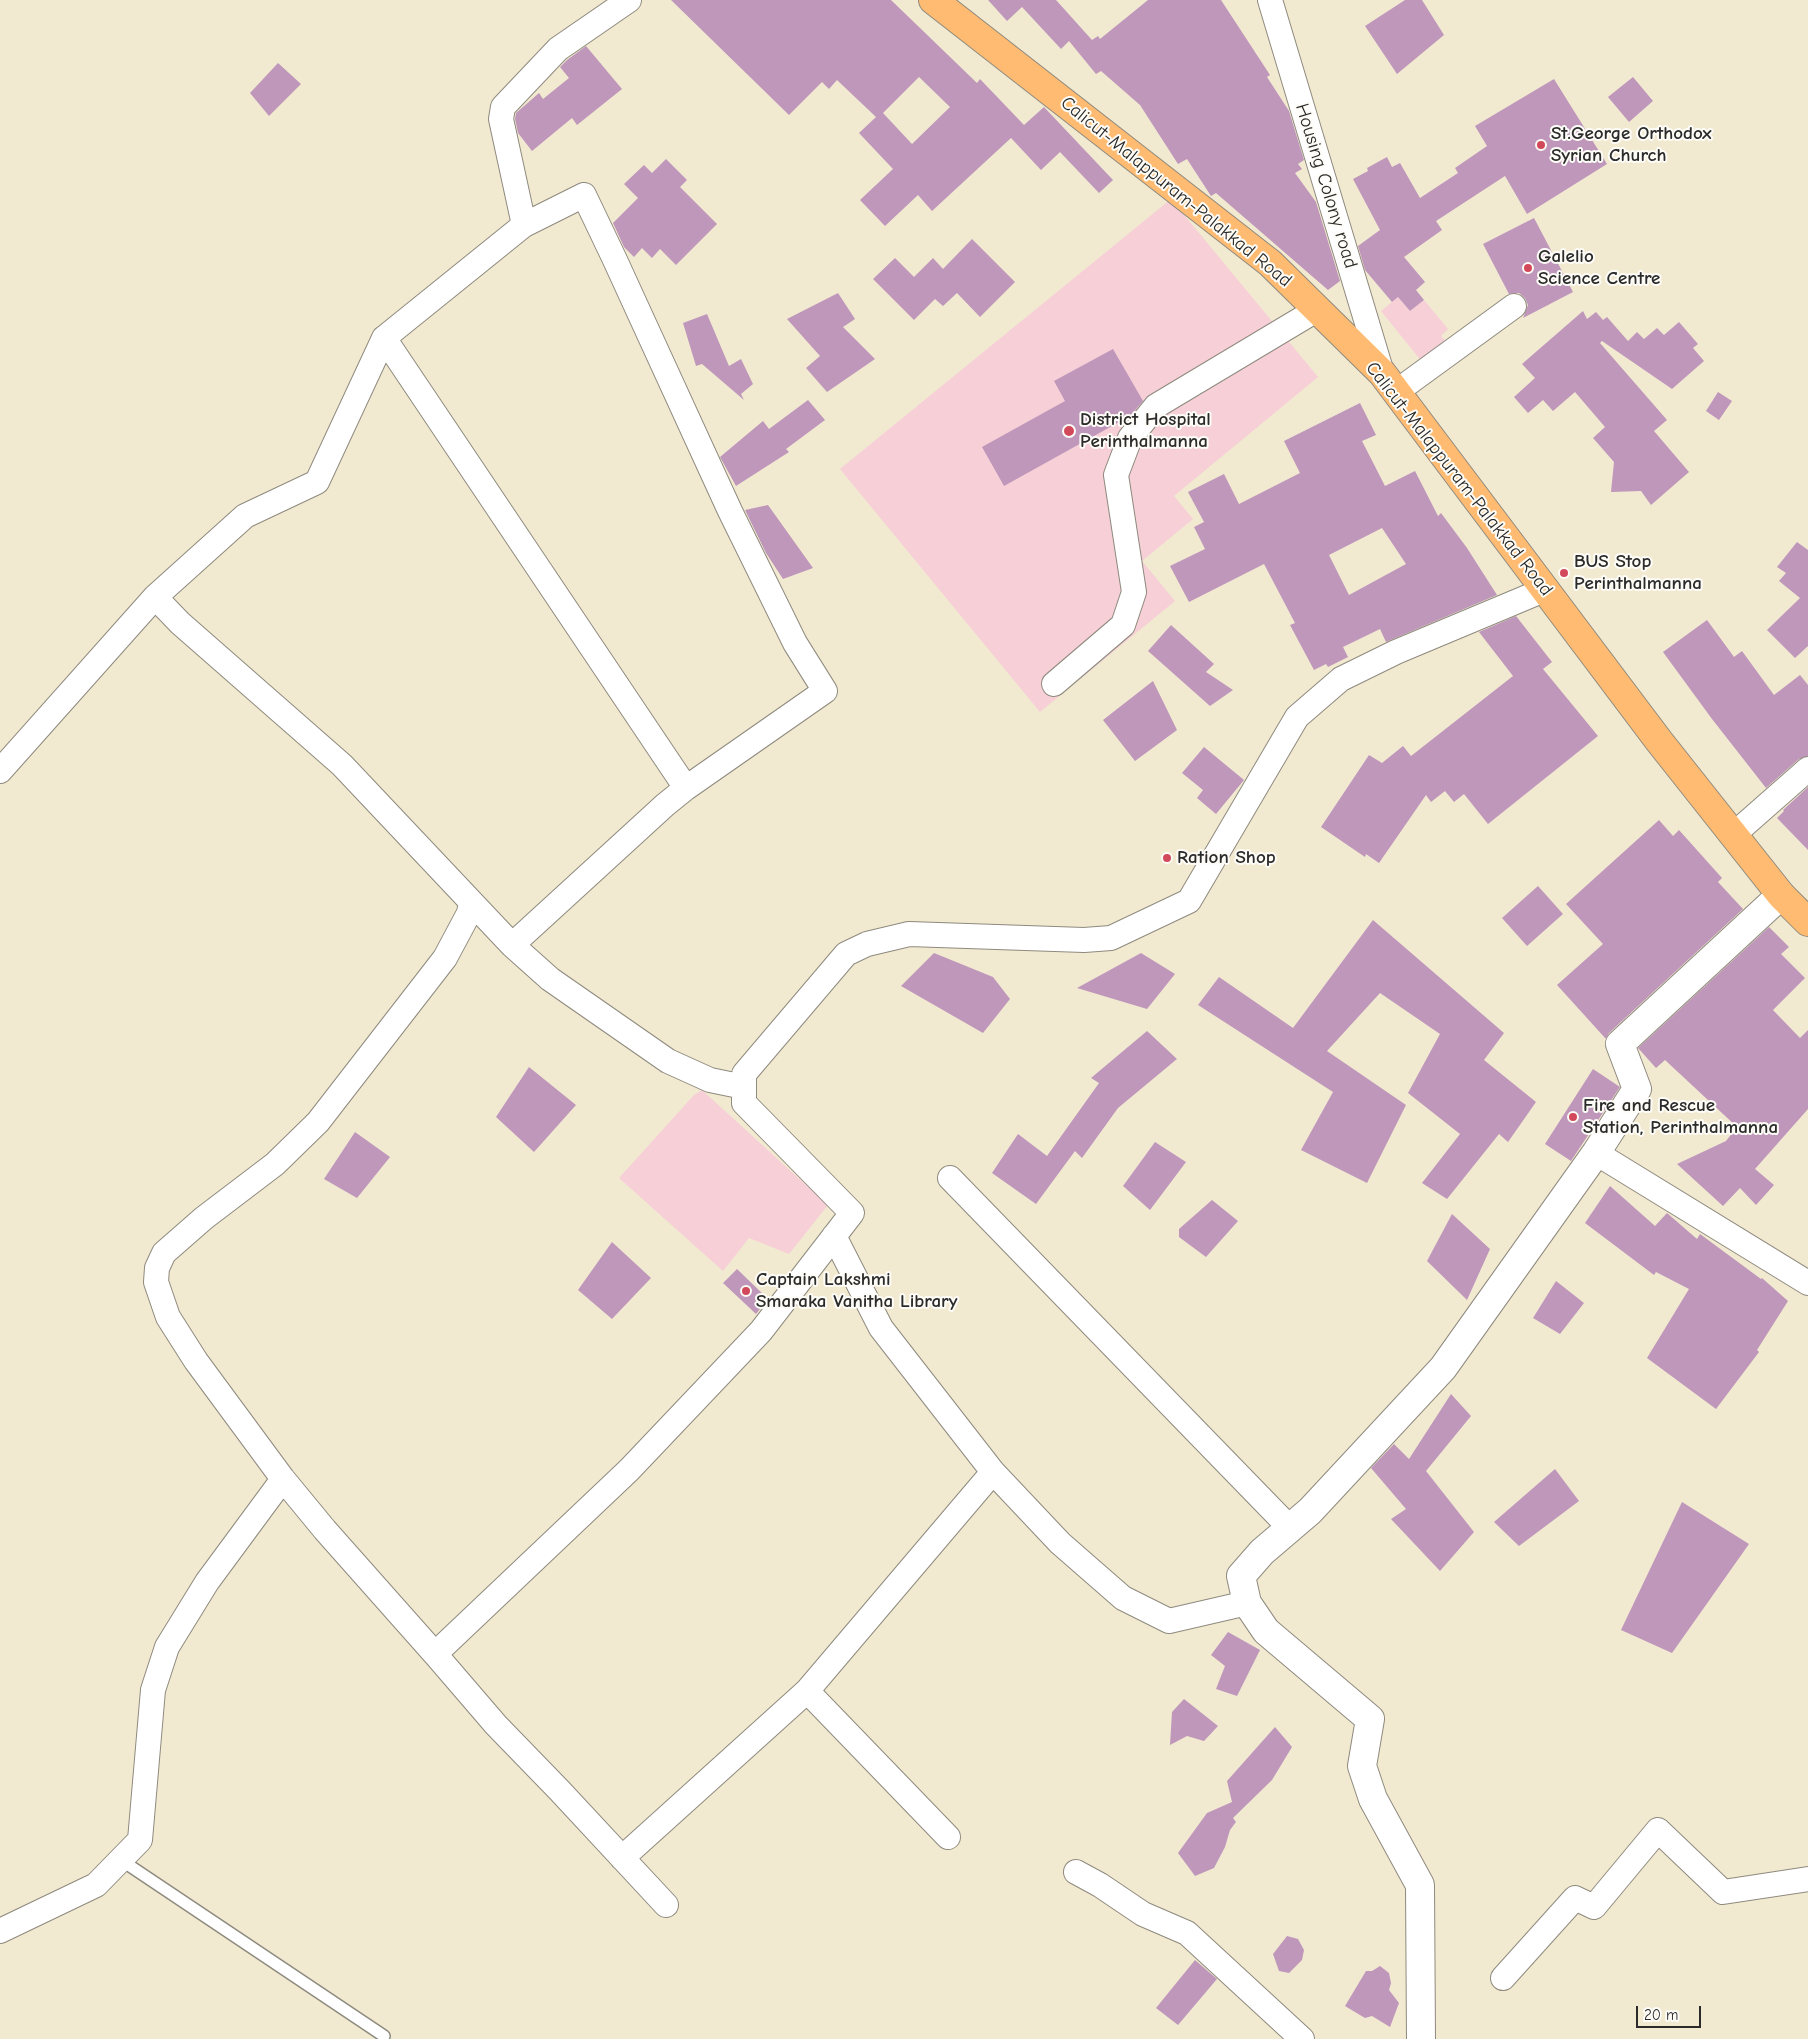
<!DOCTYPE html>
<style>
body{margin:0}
#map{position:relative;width:1808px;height:2039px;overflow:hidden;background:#f2e9d1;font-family:"Comic Neue",sans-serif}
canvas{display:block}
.scale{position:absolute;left:1636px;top:2006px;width:65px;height:22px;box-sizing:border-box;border:2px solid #2b2b2b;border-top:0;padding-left:6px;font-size:15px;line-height:18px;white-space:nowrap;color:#2b2b2b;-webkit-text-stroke:4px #fdfcf7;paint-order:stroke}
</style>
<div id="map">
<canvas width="1808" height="2039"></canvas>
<div class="scale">20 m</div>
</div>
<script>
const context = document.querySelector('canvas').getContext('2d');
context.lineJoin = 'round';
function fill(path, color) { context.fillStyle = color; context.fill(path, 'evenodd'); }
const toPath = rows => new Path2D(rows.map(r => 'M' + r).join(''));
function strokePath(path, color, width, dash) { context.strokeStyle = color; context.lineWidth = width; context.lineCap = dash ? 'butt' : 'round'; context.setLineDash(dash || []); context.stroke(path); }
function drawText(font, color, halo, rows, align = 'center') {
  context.font = font + ' "Comic Neue",sans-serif'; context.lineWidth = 4; context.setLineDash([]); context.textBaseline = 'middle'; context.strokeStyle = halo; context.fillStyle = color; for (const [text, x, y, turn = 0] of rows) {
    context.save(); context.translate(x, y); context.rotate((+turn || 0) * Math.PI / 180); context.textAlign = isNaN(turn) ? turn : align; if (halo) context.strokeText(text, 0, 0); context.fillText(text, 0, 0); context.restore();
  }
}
fill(toPath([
 [1171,199,1318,377,1174,496,1193,519,1142,561,1175,601,1040,712,840,469],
 [1398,297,1410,311,1424,300,1448,329,1441,336,1447,343,1423,363,1381,311],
 [702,1090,828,1205,789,1254,749,1238,723,1271,619,1178,694,1095]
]), '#f6cfd7');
fill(toPath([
 [671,0,891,0,977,83,980,79,1024,125,1044,107,1113,180,1099,193,1060,152,1041,170,1011,138,932,211,918,195,885,226,860,200,893,169,859,133,876,117,837,80,829,89,822,82,789,115],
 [919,77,950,107,912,144,883,113],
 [988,0,1056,0,1092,40,1098,36,1100,39,1148,0,1221,0,1270,75,1267,77,1289,111,1304,160,1298,164,1302,169,1295,173,1316,202,1340,281,1328,290,1216,193,1211,196,1187,159,1178,164,1140,105,1101,71,1096,74,1069,41,1061,49,1022,7,1007,21],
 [1405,0,1422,0,1444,35,1397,74,1365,26],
 [586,46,622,89,577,125,572,118,532,151,518,133,515,119,516,113,539,93,543,99,569,78,560,67,567,60],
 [278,63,301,84,269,116,250,93],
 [1633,77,1653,101,1629,122,1608,97],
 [1554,79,1607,164,1527,214,1505,176,1436,221,1442,230,1404,257,1425,282,1416,290,1424,300,1410,311,1398,297,1392,302,1365,270,1358,246,1380,230,1353,179,1368,171,1367,168,1387,157,1392,167,1400,163,1420,198,1458,173,1455,168,1487,146,1475,126],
 [666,159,687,180,680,187,717,224,676,265,660,249,652,258,642,248,634,257,624,247,613,223,638,198,624,184,644,165,652,173],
 [1534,218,1573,292,1523,318,1528,305,1525,298,1519,293,1509,294,1483,244],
 [972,239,1015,282,980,317,957,293,943,306,935,299,914,320,873,279,895,258,914,277,933,258,943,269],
 [838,293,855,319,843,327,875,359,827,392,806,368,820,356,787,319],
 [1583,311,1587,319,1596,312,1603,320,1607,317,1628,341,1637,332,1644,339,1657,328,1664,335,1679,322,1698,344,1693,348,1704,361,1672,389,1602,341,1600,343,1667,420,1654,431,1689,472,1651,505,1641,491,1611,492,1614,462,1593,438,1605,427,1575,392,1553,411,1543,400,1528,413,1514,397,1535,378,1522,364],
 [707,314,729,366,741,359,753,384,741,394,744,400,702,364,696,366,683,323],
 [1113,349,1143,401,1130,416,1004,486,982,447,1065,401,1054,381],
 [1718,392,1732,401,1719,420,1706,411],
 [808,400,825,420,786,449,789,452,736,486,720,457,763,421,769,429],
 [1360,403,1376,435,1362,441,1385,486,1415,471,1438,516,1441,513,1467,548,1497,595,1386,642,1380,629,1343,647,1348,657,1328,667,1326,664,1314,670,1290,625,1295,623,1264,564,1189,602,1170,566,1205,549,1194,527,1204,522,1188,492,1224,474,1239,504,1300,473,1284,441],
 [1382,528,1406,564,1349,595,1329,555],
 [768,505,813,568,783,579,766,553,745,510],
 [1797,542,1808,550,1808,646,1795,658,1767,630,1800,598,1779,581,1786,573,1777,567],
 [1516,616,1552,662,1543,669,1598,736,1488,824,1464,794,1454,802,1445,791,1431,802,1426,795,1379,863,1366,854,1365,857,1321,827,1369,755,1382,763,1403,746,1411,756,1513,676,1479,632],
 [1707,620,1734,657,1742,651,1774,695,1800,675,1808,685,1808,756,1799,759,1766,788,1712,719,1663,652],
 [1171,625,1214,664,1206,672,1233,690,1210,706,1148,651],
 [1153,681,1177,730,1135,761,1103,720],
 [1204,747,1244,780,1216,814,1197,798,1203,790,1182,773],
 [1808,787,1808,850,1777,818,1784,811,1783,810],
 [1659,820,1673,836,1679,830,1722,878,1718,882,1743,909,1609,1033,1606,1039,1557,985,1603,944,1566,904],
 [1538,886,1563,914,1527,946,1502,918],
 [1373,920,1504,1033,1484,1060,1536,1102,1508,1142,1499,1134,1447,1199,1422,1183,1460,1134,1408,1093,1440,1034,1380,993,1327,1051,1406,1105,1367,1183,1301,1150,1333,1092,1198,1005,1219,977,1293,1028],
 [1769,927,1789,947,1781,954,1805,978,1773,1010,1800,1038,1808,1030,1808,1109,1755,1169,1774,1185,1756,1205,1740,1188,1723,1206,1677,1164,1726,1141,1737,1127,1665,1060,1656,1068,1638,1048],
 [934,953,993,977,1010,999,983,1033,901,986],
 [1141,953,1175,974,1147,1009,1077,988],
 [1147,1031,1177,1059,1118,1108,1082,1158,1075,1151,1036,1204,992,1173,1018,1134,1047,1156,1099,1083,1091,1078],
 [529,1067,576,1105,534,1152,496,1117],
 [1593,1069,1620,1087,1571,1161,1545,1144],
 [355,1132,390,1157,357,1198,324,1179],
 [1155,1142,1186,1162,1150,1210,1123,1186],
 [1610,1186,1655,1226,1667,1213,1697,1239,1700,1234,1761,1279,1762,1278,1788,1301,1757,1350,1759,1352,1716,1409,1647,1358,1689,1289,1656,1272,1654,1275,1585,1223],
 [1212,1200,1238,1221,1206,1257,1179,1237,1179,1229],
 [1452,1214,1490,1249,1467,1300,1427,1261],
 [612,1242,651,1278,612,1319,578,1290],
 [737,1269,768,1299,756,1314,723,1283],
 [1556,1281,1584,1303,1560,1334,1533,1318],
 [1451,1394,1471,1416,1426,1471,1474,1532,1440,1571,1391,1519,1406,1509,1371,1468,1394,1444,1409,1459],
 [1555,1469,1579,1501,1519,1546,1494,1522],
 [1682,1502,1749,1544,1672,1653,1621,1630],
 [1228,1632,1260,1650,1237,1696,1216,1689,1225,1666,1211,1655],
 [1184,1699,1218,1726,1204,1741,1187,1736,1170,1745,1172,1712],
 [1275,1727,1292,1747,1272,1780,1233,1818,1236,1822,1230,1830,1225,1847,1214,1868,1195,1876,1178,1853,1207,1813,1232,1802,1227,1781],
 [1287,1936,1298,1939,1304,1950,1302,1960,1289,1973,1279,1971,1273,1954],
 [1195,1960,1217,1979,1178,2025,1156,2008],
 [1380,1966,1389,1973,1391,1983,1389,1990,1399,2003,1390,2027,1372,2016,1365,2018,1345,2006,1366,1971,1372,1971]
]), '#be97bb');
const service = toPath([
 [121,1860,384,2036]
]);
const minor = toPath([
 [1270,0,1382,373],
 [584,195,615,260,730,511,795,643,825,691,686,788,384,338,524,225,584,195],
 [524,225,501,119,503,107,558,49,629,0],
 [384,338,317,482,245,516,155,597,180,623,342,765,512,945,550,979,668,1061,710,1080,744,1087],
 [1396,392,1514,306],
 [1054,684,1123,625,1134,592,1116,475,1130,438,1156,406,1318,309],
 [0,771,155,597],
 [1733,835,1808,769],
 [471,902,469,913,445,958,318,1122,275,1164,204,1218,164,1253,157,1268,156,1282,168,1317,196,1361,283,1479,325,1530,435,1654,629,1470,761,1331,852,1213,744,1103,744,1074,846,954,867,944,909,934,1084,940,1111,938,1189,901,1297,717,1341,679,1396,652,1544,590],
 [512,945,665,805,686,788],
 [1596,1153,1808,1283],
 [950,1178,1290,1528],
 [834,1236,881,1328,993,1472,1060,1543,1123,1598,1169,1621,1247,1603],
 [435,1654,496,1725,560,1791,666,1905],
 [807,1691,948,1837],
 [622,1858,807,1691,993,1472],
 [1076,1872,1100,1885,1143,1914,1187,1933,1302,2039],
 [0,1931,96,1885,140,1840,153,1690,167,1647,207,1582,283,1479],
 [1503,1978,1575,1898,1594,1907,1658,1830,1723,1892,1808,1879]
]);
const tertiary = toPath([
 [1421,2039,1420,1885,1373,1799,1362,1766,1370,1719,1266,1631,1247,1603,1241,1576,1262,1552,1310,1511,1443,1368,1596,1153,1637,1089,1620,1044,1781,895]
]);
const trunk = toPath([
 [933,0,1270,263,1382,373,1659,741,1781,895,1808,922]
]);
strokePath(service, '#8e8a7e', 14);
strokePath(minor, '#8e8a7e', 26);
strokePath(tertiary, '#8e8a7e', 30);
strokePath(trunk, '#8e8a7e', 30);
strokePath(service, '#fff', 11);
strokePath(minor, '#fff', 24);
strokePath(tertiary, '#fff', 28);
strokePath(trunk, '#ffbb71', 28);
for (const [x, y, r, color] of [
 [1541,145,5,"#d1495b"],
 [1528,268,5,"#d1495b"],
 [1069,431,6,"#d1495b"],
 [1564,573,5,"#d1495b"],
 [1167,858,5,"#d1495b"],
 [1573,1117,5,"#d1495b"],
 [746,1291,5,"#d1495b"]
]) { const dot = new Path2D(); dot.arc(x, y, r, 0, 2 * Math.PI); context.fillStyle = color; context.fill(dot); strokePath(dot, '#fdfcf7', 2); }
drawText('bold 19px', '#2b2b2b', '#fdfcf7', [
 ["St.George Orthodox",1551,134],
 ["Syrian Church",1551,156],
 ["Galelio",1538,257],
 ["Science Centre",1538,279],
 ["District Hospital",1080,420],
 ["Perinthalmanna",1080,442],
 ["BUS Stop",1574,562],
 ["Perinthalmanna",1574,584],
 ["Ration Shop",1177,858],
 ["Fire and Rescue",1583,1106],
 ["Station, Perinthalmanna",1583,1128],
 ["Captain Lakshmi",756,1280],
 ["Smaraka Vanitha Library",756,1302]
], 'left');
drawText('19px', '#2b2b2b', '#fdfcf7', [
 ["Housing Colony road",1326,186,73],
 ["Calicut-Malappuram-Palakkad Road",1176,192,39],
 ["Calicut-Malappuram-Palakkad Road",1459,479,52]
]);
</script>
